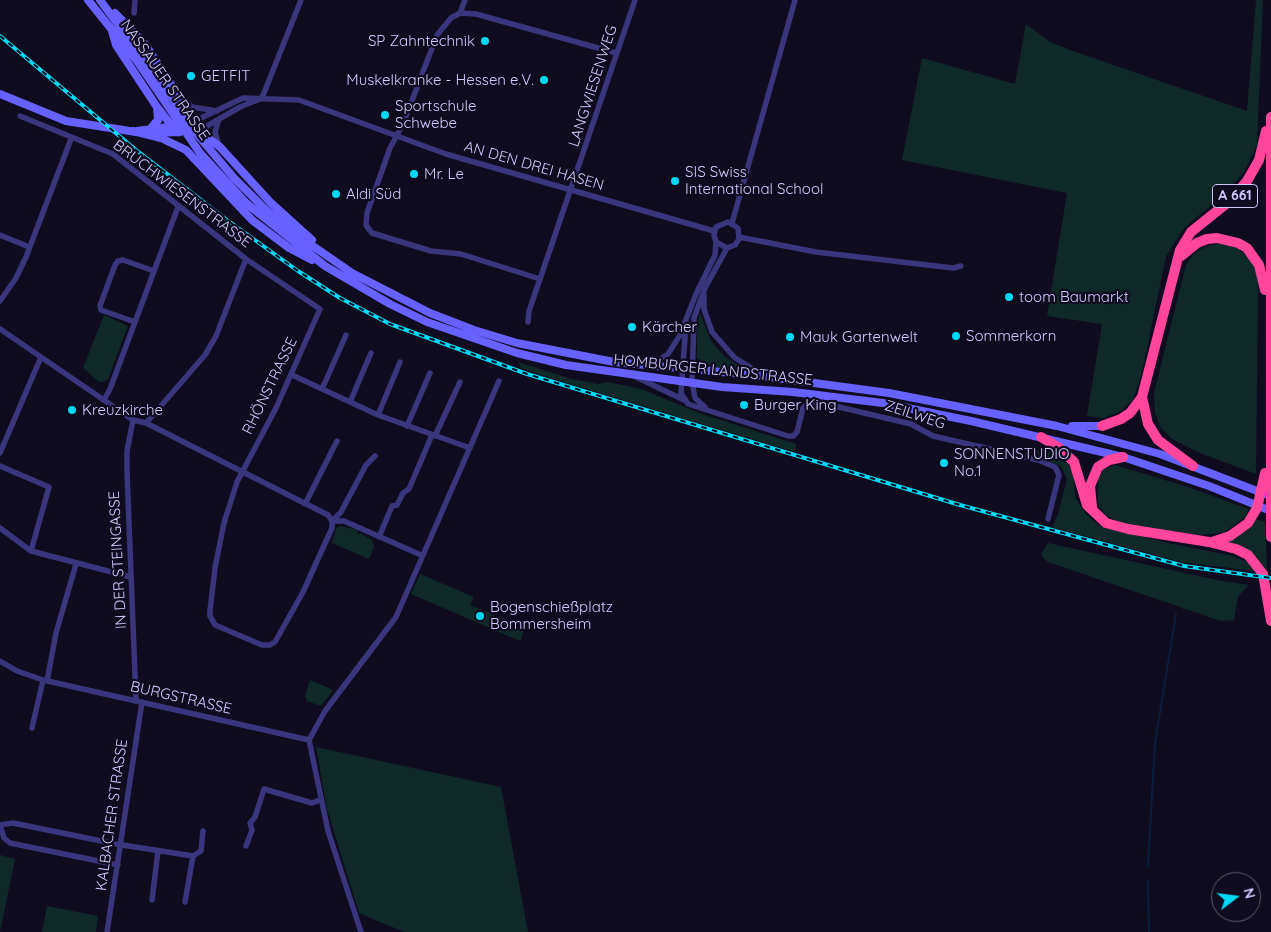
<!DOCTYPE html>
<meta charset="utf-8">
<style>
body{margin:0}
#map{position:relative;width:1271px;height:932px;overflow:hidden;background:#100c1f;font-family:Quicksand,sans-serif}
canvas{display:block}
.north{position:absolute;left:1211px;top:872px;width:50px;height:50px;box-sizing:border-box;background:#100c1f;border:1px solid #5d5879;border-radius:50%;rotate:75deg;font-size:14px;font-weight:700;line-height:20px;text-align:center;color:#d1caff}
.north::after{content:'';display:block;margin:auto;width:18px;height:22px;background:#00d9f5;clip-path:polygon(50% 0,100% 100%,50% 72%,0 100%)}
</style>
<div id="map">
<canvas width="1271" height="932"></canvas>
<div class="north">N</div>
</div>
<script>
const context = document.querySelector('canvas').getContext('2d');
context.lineJoin = 'round';
function fill(path, color) { context.fillStyle = color; context.fill(path, 'evenodd'); }
const toPath = rows => new Path2D(rows.map(r => 'M' + r).join(''));
function strokePath(path, color, width, dash) { context.strokeStyle = color; context.lineWidth = width; context.lineCap = dash ? 'butt' : 'round'; context.setLineDash(dash || []); context.stroke(path); }
function drawText(font, color, halo, rows, align = 'center') {
  context.font = font + ' Quicksand,sans-serif'; context.lineWidth = 4.5; context.setLineDash([]); context.textBaseline = 'middle'; context.strokeStyle = halo; context.fillStyle = color; for (const [text, x, y, turn = 0] of rows) {
    context.save(); context.translate(x, y); context.rotate((+turn || 0) * Math.PI / 180); context.textAlign = isNaN(turn) ? turn : align; if (halo) context.strokeText(text, 0, 0); context.fillText(text, 0, 0); context.restore();
  }
}
fill(toPath([
 [1256,0,1263,0,1257,145,1244,172,1225,194,1185,227,1166,256,1141,377,1133,399,1121,411,1104,418,1087,416,1102,324,1047,316,1067,193,902,160,922,58,1015,84,1026,24,1050,42,1070,50,1247,111],
 [1223,243,1237,248,1249,258,1257,272,1258,291,1256,474,1200,453,1172,439,1161,428,1155,413,1154,393,1186,265,1195,252,1207,246],
 [700,313,711,341,725,357,743,368,742,370,713,367,697,358,697,326],
 [104,315,128,326,108,379,103,382,99,382,83,368],
 [518,362,571,379,598,384,608,382,641,389,702,414,796,444,795,452,544,376,521,368],
 [1033,448,1052,454,1068,464,1073,472,1075,497,1085,513,1098,525,1163,542,1233,556,1251,564,1255,571,1181,562,1052,527,1058,515,1067,479,1061,466,1036,456],
 [1115,465,1191,488,1248,509,1246,516,1225,532,1211,534,1197,535,1121,523,1105,515,1098,503,1098,478,1103,470],
 [1256,519,1265,522,1267,570,1251,552,1222,542,1233,539,1251,527],
 [341,526,357,530,358,535,360,533,372,540,374,547,369,559,332,543,336,528],
 [1048,543,1217,580,1249,585,1238,596,1234,620,1221,621,1048,562,1043,558,1041,554],
 [420,574,474,597,470,605,525,628,520,641,411,594],
 [310,680,333,690,321,706,307,701,305,696],
 [316,747,501,787,528,932,404,932,359,913,327,809],
 [0,855,15,859,0,932],
 [47,906,98,916,96,932,42,932]
]), '#0f2928');
strokePath(toPath([
 [1148,866,1155,743,1176,614],
 [1148,880,1149,932]
]), '#0a1d3f', 2);
strokePath(toPath([
 [134,13,135,0],
 [460,13,465,0],
 [178,93,192,107,217,111],
 [262,98,301,0],
 [20,116,113,154,246,259,320,309,276,408,237,482,224,523,215,568,210,611,210,616,215,625,262,645,270,645,275,642,303,592,332,528,332,521],
 [219,119,215,132,219,145],
 [186,123,201,118,243,98,299,100,446,154,714,231],
 [193,128,207,126,240,107,260,99],
 [732,223,795,0],
 [0,235,29,247],
 [739,237,816,252,953,268,961,266],
 [540,279,461,254,431,251,372,233,366,225,367,213,390,148,403,124,437,35,451,18,460,13,476,14,616,53],
 [704,295,704,309,712,332,735,358,763,375],
 [0,301,16,278,26,257,71,139],
 [135,322,101,310,100,306,115,265,118,261,123,260,154,271],
 [528,322,529,311,540,279,635,0],
 [686,323,681,393,688,404,788,436,793,436,797,432,803,408,806,405,839,407,911,424,933,436,1038,460,1055,467,1059,475,1048,519],
 [0,329,133,420,146,423,328,515,332,521],
 [650,365,668,354,680,335,696,294,715,255,716,242,714,235,716,227,728,222,738,228,739,239,735,245,727,248,716,242],
 [292,375,378,415,470,448],
 [634,376,684,400],
 [322,389,346,335],
 [104,400,110,389,178,207],
 [350,402,371,353],
 [705,407,695,398,692,382,694,318,705,288,727,248],
 [378,415,400,362],
 [133,420,127,451,127,472,136,700],
 [146,423,205,355,216,336,246,259],
 [407,426,430,373],
 [435,436,460,382],
 [0,453,41,357],
 [0,466,49,487,31,551],
 [305,504,337,441],
 [332,521,344,521,421,555],
 [332,521,341,512,366,465,375,456],
 [0,528,31,551,131,577],
 [379,537,392,506,397,505,403,493,409,489,432,435],
 [0,661,17,671,43,680,309,740],
 [47,681,56,633,76,564],
 [32,728,43,680],
 [0,825,13,823,116,844,193,856],
 [0,825,4,838,10,843,118,865],
 [246,846,252,830,250,823,255,817,264,789,312,803,320,800],
 [152,900,158,851],
 [185,902,193,856,201,851,203,831],
 [107,932,142,702],
 [361,932,328,831,309,740,325,711,396,617,499,381]
]), '#3a367e', 5.5);
strokePath(toPath([
 [88,0,137,61,200,153,246,203,325,266,390,304,427,322,517,353,566,365,722,387,793,392,883,403,971,421,1123,457,1209,486,1271,511],
 [100,0,175,102,191,127,234,178,264,208,297,235,352,273,430,313,474,330,517,343,614,362,754,375,889,393,1057,426,1160,454,1265,494],
 [115,13,145,44,174,89,184,113],
 [112,31,116,45,157,107,172,126,180,132],
 [0,94,66,121,136,132],
 [151,128,158,120,157,107],
 [196,129,220,147,270,202,312,240],
 [133,131,161,138,186,150,252,220,289,248,312,260],
 [137,131,175,126],
 [152,133,180,132],
 [1072,426,1102,426]
]), '#6761ff', 8);
strokePath(toPath([
 [1271,117,1271,537],
 [1181,256,1197,243,1207,239,1217,238,1238,243,1247,248,1259,265,1265,290],
 [1142,397,1148,424,1158,440,1193,466],
 [1102,426,1121,419,1130,413,1142,397,1180,250,1191,232,1232,199,1247,181,1259,160,1266,131],
 [1041,437,1058,447,1074,462,1087,505,1106,523,1128,529,1209,542,1236,549,1248,555,1263,574,1271,621],
 [1092,507,1090,486,1098,467,1109,460,1123,457],
 [1212,542,1230,536,1248,523,1257,508,1265,473]
]), '#ff459c', 10);
const rail = toPath([
 [0,36,136,150,227,220,298,271,340,298,390,324,527,374,960,505,1184,566,1271,578]
]);
strokePath(rail, '#00d9f5', 4);
strokePath(rail, '#100c1f', 2, [5.5]);
for (const [x, y, r, color] of [
 [485,41,5,"#00d9f5"],
 [191,76,5,"#00d9f5"],
 [544,80,5,"#00d9f5"],
 [385,115,5,"#00d9f5"],
 [414,174,5,"#00d9f5"],
 [675,181,5,"#00d9f5"],
 [336,194,5,"#00d9f5"],
 [1009,297,5,"#00d9f5"],
 [632,327,5,"#00d9f5"],
 [956,336,5,"#00d9f5"],
 [790,337,5,"#00d9f5"],
 [744,405,5,"#00d9f5"],
 [72,410,5,"#00d9f5"],
 [944,463,5,"#00d9f5"],
 [480,616,5,"#00d9f5"]
]) { const dot = new Path2D(); dot.arc(x, y, r, 0, 2 * Math.PI); context.fillStyle = color; context.fill(dot); strokePath(dot, '#100c1f', 2); }
for (const [x, y, w] of [
 [1235,196,45]
]) { const box = new Path2D(); box.roundRect(x - w / 2, y - 11.5, w, 23, 4); context.fillStyle = '#100c1f'; context.fill(box); strokePath(box, '#d1caff', 1); }
drawText('bold 14px', '#d1caff', null, [
 ["A 661",1235,196]
]);
drawText('15px', '#d1caff', '#100c1f', [
 ["SP Zahntechnik",475,41,"right"],
 ["GETFIT",201,76],
 ["Muskelkranke - Hessen e.V.",534,80,"right"],
 ["Sportschule",395,106],
 ["Schwebe",395,123],
 ["SIS Swiss",685,172],
 ["International School",685,189],
 ["Mr. Le",424,174],
 ["Aldi Süd",346,194],
 ["toom Baumarkt",1019,297],
 ["Kärcher",642,327],
 ["Sommerkorn",966,336],
 ["Mauk Gartenwelt",800,337],
 ["Burger King",754,405],
 ["Kreuzkirche",82,410],
 ["SONNENSTUDIO",954,454],
 ["No.1",954,471],
 ["Bogenschießplatz",490,607],
 ["Bommersheim",490,624]
], 'left');
drawText('15px', '#d1caff', '#100c1f', [
 ["NASSAUER STRASSE",165,80,55],
 ["LANGWIESENWEG",593,86,-72],
 ["AN DEN DREI HASEN",534,166,16],
 ["BRUCHWIESENSTRASSE",182,194,37],
 ["HOMBURGER LANDSTRASSE",713,370,6],
 ["RHÖNSTRASSE",270,386,-64],
 ["ZEILWEG",915,415,18],
 ["IN DER STEINGASSE",118,560,-93],
 ["BURGSTRASSE",181,698,13],
 ["KALBACHER STRASSE",112,815,-82]
]);
</script>
